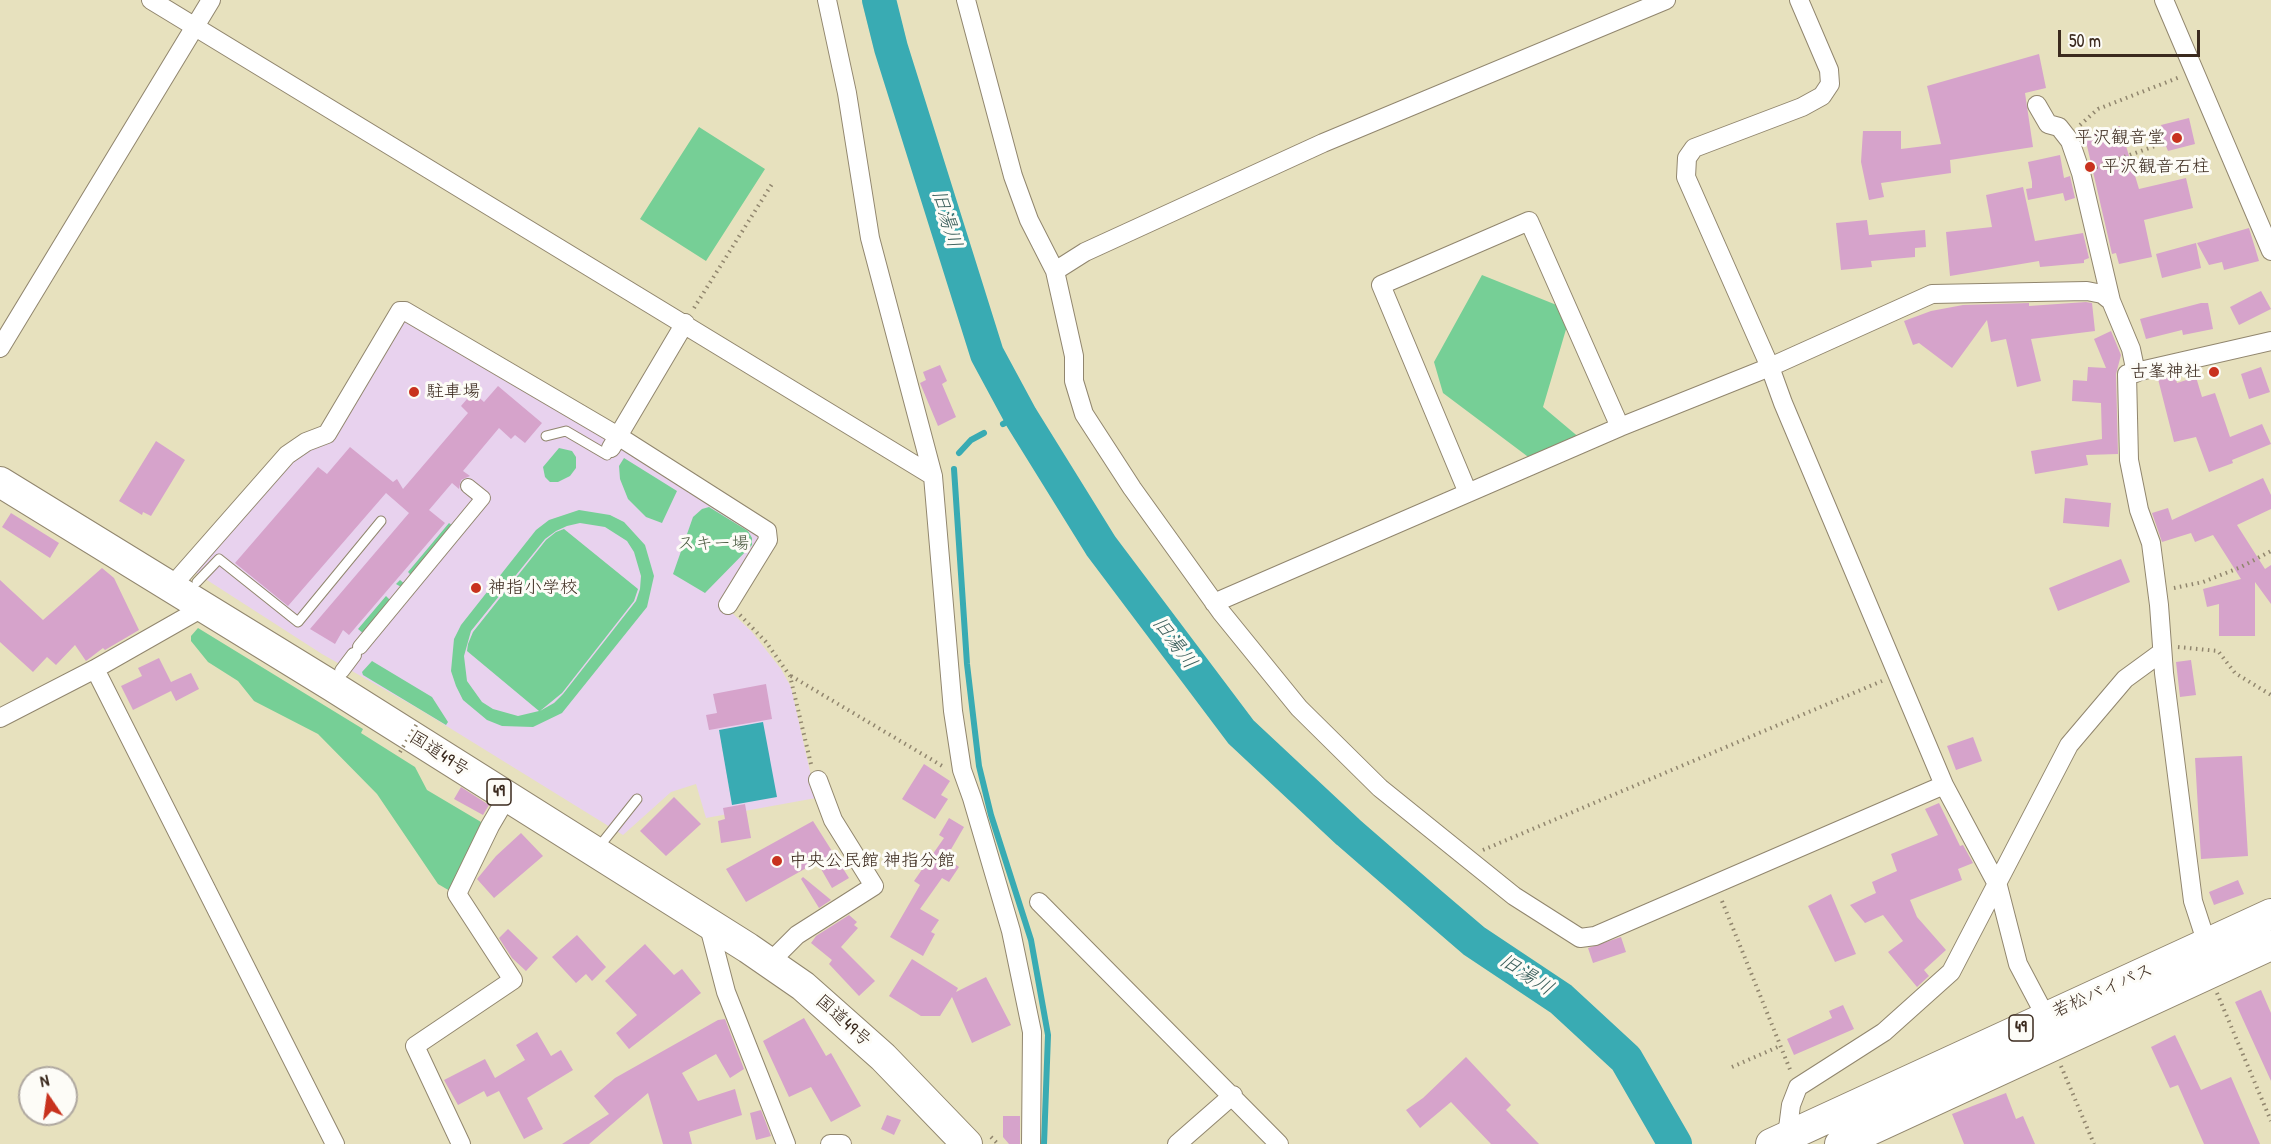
<!DOCTYPE html>
<meta charset="utf-8">
<style>
body{margin:0}
#map{position:relative;width:2271px;height:1144px;overflow:hidden;background:#e7e1be;font-family:"Patrick Hand",sans-serif}
canvas{display:block}
.north{position:absolute;left:18px;top:1066px;width:60px;height:60px;box-sizing:border-box;background:#fdfcf7;border:2px solid #afa8a0;border-radius:50%;rotate:347deg;font-size:16px;font-weight:700;line-height:24px;text-align:center;color:#3b2a1e}
.north::after{content:'';display:block;margin:auto;width:21px;height:27px;background:#c8321e;clip-path:polygon(50% 0,100% 100%,50% 72%,0 100%)}
.scale{position:absolute;left:2058px;top:30px;width:142px;height:27px;box-sizing:border-box;border:3px solid #3b2a1e;border-top:0;padding-left:8px;font-size:18px;line-height:21px;white-space:nowrap;color:#3b2a1e;-webkit-text-stroke:4px #fdfcf7;paint-order:stroke}
</style>
<div id="map">
<canvas width="2271" height="1144"></canvas>
<div class="north">N</div>
<div class="scale">50 m</div>
</div>
<script>
const context = document.querySelector('canvas').getContext('2d');
context.lineJoin = 'round';
function fill(path, color) { context.fillStyle = color; context.fill(path, 'evenodd'); }
const toPath = rows => new Path2D(rows.map(r => 'M' + r).join(''));
function strokePath(path, color, width, dash) { context.strokeStyle = color; context.lineWidth = width; context.lineCap = dash ? 'butt' : 'round'; context.setLineDash(dash || []); context.stroke(path); }
function drawText(font, color, halo, rows, align = 'center') {
  context.font = font + ' "Patrick Hand","Klee One",sans-serif'; context.lineWidth = 6; context.setLineDash([]); context.textBaseline = 'middle'; context.strokeStyle = halo; context.fillStyle = color; for (const [text, x, y, turn = 0] of rows) {
    context.save(); context.translate(x, y); context.rotate((+turn || 0) * Math.PI / 180); context.textAlign = isNaN(turn) ? turn : align; if (halo) context.strokeText(text, 0, 0); context.fillText(text, 0, 0); context.restore();
  }
}
fill(toPath([
 [413,319,757,531,759,541,731,612,752,632,781,669,791,687,816,798,706,818,696,784,671,792,623,835,419,709,322,654,193,571,302,453,336,438,400,323]
]), '#e8d2ee');
fill(toPath([
 [699,127,765,169,706,261,640,219],
 [1482,275,1559,306,1567,326,1543,407,1581,439,1531,459,1443,393,1434,362],
 [559,448,572,451,576,457,576,468,570,476,558,482,550,482,545,477,543,467],
 [624,458,677,491,662,523,646,517,628,499,620,479,619,466],
 [709,507,748,531,752,538,752,545,705,593,673,574,693,517,702,509],
 [579,510,610,515,624,522,645,545,654,576,647,607,562,713,533,727,502,726,487,720,463,700,456,686,451,671,454,639,461,625,536,530,549,520],
 [580,523,605,527,627,541,634,552,641,576,640,589,636,601,563,694,554,703,540,711,562,693,634,601,638,589,564,529,556,532,546,540,473,632,468,644,467,651,539,711,518,716,493,709,482,702,467,681,464,656,471,631,545,539,556,531,567,526],
 [449,523,454,527,413,577,408,572],
 [400,580,406,585,364,634,358,629,386,596,390,600,401,587,396,584],
 [198,628,363,729,361,733,415,767,427,790,481,822,483,827,450,891,438,884,377,794,318,734,254,701,238,681,208,662,191,641,191,636],
 [372,661,432,697,448,722,446,725,363,675,362,672]
]), '#76cf96');
fill(toPath([
 [763,722,777,797,732,805,719,730]
]), '#39abb3');
strokePath(toPath([
 [1003,424,1020,415],
 [959,453,971,440,984,433],
 [954,469,967,664,979,766,991,815,1031,940,1048,1035,1044,1144]
]), '#39abb3', 6);
strokePath(toPath([
 [879,0,891,48,987,354,1021,417,1101,546,1241,732,1348,832,1432,905,1474,941,1561,999,1626,1059,1675,1144]
]), '#39abb3', 34);
fill(toPath([
 [2039,54,2046,88,2025,93,2033,147,1950,160,1951,173,1881,183,1884,197,1869,200,1861,162,1863,131,1901,131,1901,149,1941,144,1927,86],
 [2189,118,2195,144,2168,151,2166,146,2163,147,2159,132,2163,131,2161,125],
 [2120,126,2139,189,2186,178,2193,208,2144,220,2152,257,2119,264,2116,253,2112,254,2085,137],
 [2060,155,2064,178,2070,176,2075,198,2065,201,2063,193,2028,200,2026,189,2032,188,2032,182,2028,162],
 [2023,187,2035,241,2083,233,2089,258,2084,260,2084,263,2040,267,2039,261,1950,276,1946,232,1992,227,1986,195],
 [1867,220,1869,235,1925,230,1926,247,1915,248,1915,257,1871,261,1872,267,1841,270,1836,223],
 [2249,228,2259,261,2224,270,2222,262,2209,265,2197,243],
 [2196,243,2201,268,2162,278,2156,254],
 [2261,291,2271,309,2239,325,2230,307],
 [2086,302,2092,303,2095,331,2031,339,2041,381,2017,387,2006,339,1991,342,1987,320,1952,368,1919,343,1913,345,1904,321,1931,311,1963,305,2029,303,2029,306],
 [2201,303,2208,303,2213,329,2183,335,2182,330,2146,339,2140,319],
 [2111,331,2121,355,2116,374,2118,454,2086,455,2088,465,2035,474,2031,451,2102,439,2101,403,2072,401,2073,380,2087,381,2088,367,2106,368,2094,339],
 [940,365,947,381,942,384,956,417,938,426,920,383,926,380,923,372],
 [2261,367,2270,392,2249,399,2241,374],
 [2175,375,2177,383,2196,377,2202,397,2215,393,2230,437,2262,424,2271,444,2232,460,2233,463,2209,472,2196,437,2174,442,2158,379],
 [498,386,542,423,525,443,515,435,511,439,499,428,463,471,470,476,461,480,459,489,452,483,429,510,445,523,349,635,343,630,335,644,310,629,409,513,386,493,288,606,235,563,318,467,327,474,350,447,393,482,397,479,403,489,468,413,461,406,473,392,484,402],
 [156,441,185,460,151,516,143,512,142,515,119,501],
 [2263,478,2271,495,2271,509,2237,525,2265,569,2271,565,2271,604,2255,582,2255,636,2219,636,2219,604,2207,607,2203,589,2241,579,2213,535,2195,542,2191,533,2162,542,2152,513,2168,508,2172,520],
 [2065,498,2111,503,2109,527,2063,523],
 [11,513,59,543,50,558,2,527],
 [2121,559,2130,582,2058,611,2049,588],
 [102,568,114,578,139,630,105,650,103,648,86,661,75,645,56,665,47,657,33,672,0,642,0,580,43,620],
 [159,658,171,682,191,673,199,689,176,701,171,691,133,710,121,686,142,676,138,668],
 [2191,660,2196,695,2180,697,2176,662],
 [766,684,772,719,709,730,706,715,717,713,713,694],
 [1973,737,1982,761,1956,770,1947,746],
 [2242,756,2248,856,2201,859,2195,758],
 [924,764,950,781,941,795,948,799,935,819,902,799],
 [461,787,489,805,483,815,454,799],
 [674,797,701,824,666,856,640,831],
 [1939,803,1960,846,1963,845,1973,863,1958,869,1962,880,1910,900,1917,917,1946,950,1924,970,1929,976,1917,987,1888,952,1903,941,1883,915,1865,923,1850,905,1876,893,1872,882,1897,871,1891,854,1938,835,1925,809],
 [745,804,751,838,721,843,718,821,725,819,723,808],
 [949,818,964,827,946,858,959,867,949,882,942,878,920,909,939,920,931,932,935,934,923,956,890,937,920,885,914,881,944,838,939,835],
 [813,821,849,878,832,888,817,862,746,902,726,869],
 [521,833,543,856,494,898,477,879,496,856],
 [803,877,831,900,819,908,801,879],
 [2238,880,2244,894,2214,905,2209,892],
 [1831,894,1856,954,1835,962,1808,906],
 [849,915,857,922,854,925,858,928,841,947,875,981,859,996,829,964,832,960,811,943,816,936],
 [508,929,538,958,526,971,512,958,499,938],
 [577,935,606,967,592,981,586,974,576,983,552,957],
 [1621,937,1626,952,1593,963,1588,948],
 [645,944,674,975,682,969,701,993,629,1049,616,1033,637,1015,605,981],
 [912,959,958,988,956,992,986,977,1011,1025,972,1043,952,997,940,1016,921,1016,889,996],
 [2261,990,2271,1013,2271,1081,2235,1002],
 [1843,1005,1854,1029,1794,1055,1787,1039,1832,1018,1829,1011],
 [804,1018,826,1056,831,1053,861,1106,831,1122,811,1087,789,1097,763,1041],
 [725,1019,744,1069,730,1078,716,1054,682,1073,698,1101,735,1089,742,1115,689,1132,692,1144,663,1144,648,1093,589,1144,562,1144,609,1114,594,1096,615,1078,718,1020],
 [537,1032,551,1056,561,1050,573,1070,527,1098,543,1129,524,1139,499,1091,487,1097,484,1091,458,1105,444,1080,485,1059,495,1078,525,1060,516,1045],
 [2175,1035,2201,1090,2231,1077,2260,1144,2204,1144,2178,1085,2170,1088,2151,1047],
 [1466,1057,1511,1105,1506,1110,1539,1144,1491,1144,1451,1102,1420,1128,1406,1110,1423,1098],
 [2006,1093,2016,1119,2023,1116,2035,1144,1964,1144,1952,1114],
 [761,1110,771,1136,756,1140,750,1113],
 [887,1115,901,1120,894,1135,881,1129],
 [1003,1116,1020,1116,1020,1144,1009,1144,1003,1137]
]), '#d6a3cb');
const service = toPath([
 [546,436,566,431,607,455,611,449],
 [197,582,219,559,298,622,381,521],
 [598,848,637,799]
]);
const pedestrian = toPath([
 [360,647,483,498,468,486],
 [342,671,354,655]
]);
const minor = toPath([
 [151,0,933,476],
 [827,0,847,93,870,238,933,476,953,711,962,770,972,798,1011,931,1032,1032,1031,1144],
 [966,0,1013,176,1029,220,1055,271,1074,356,1074,381,1084,414,1132,488,1221,612,1299,708,1380,788,1514,896,1580,938,1595,936,1944,785],
 [1799,0,1829,70,1830,84,1822,96,1802,107,1694,148,1687,158,1686,177,1770,367,1783,403,1944,785,1998,886,2018,964,2046,1017],
 [2164,0,2271,251],
 [2037,105,2048,124,2059,127,2070,141,2081,173,2111,301],
 [1055,271,1085,252,1323,143,1666,0],
 [0,348,211,0],
 [611,448,685,323],
 [1468,493,1381,285,1529,221,1620,427],
 [171,587,287,455,306,442,327,434,400,311,405,311,618,436,767,531,768,540,728,605],
 [1214,603,1620,427,1770,367,1932,294,2087,291,2102,294,2111,301,2131,349,2136,373],
 [95,669,335,1144],
 [0,718,95,669,204,607],
 [1039,902,1279,1144],
 [708,923,726,992,786,1144],
 [2207,944,2193,901,2164,673,2159,605,2151,543,2139,510,2129,460,2127,374,2271,341],
 [769,963,797,935,874,886,833,820,818,780],
 [1787,1136,1791,1105,1798,1087,1884,1032,1951,972,2069,745,2125,679,2162,652],
 [461,1144,415,1046,513,980,457,894,490,826,507,797],
 [830,1144,842,1144],
 [1177,1144,1233,1095]
]);
const trunk = toPath([
 [0,482,332,686,748,948,803,986,883,1057,967,1144],
 [1771,1144,2271,914],
 [1840,1144,2271,945]
]);
strokePath(service, '#91866e', 11);
strokePath(pedestrian, '#91866e', 16);
strokePath(minor, '#91866e', 20);
strokePath(trunk, '#91866e', 32);
strokePath(toPath([
 [2080,125,2098,109,2180,77],
 [2096,167,2158,145],
 [694,308,772,184],
 [2174,588,2203,582,2241,567,2271,551],
 [740,615,766,642,790,676,811,764],
 [2178,647,2218,651,2235,673,2271,695],
 [791,676,944,767],
 [1483,850,1882,681],
 [1722,901,1791,1072],
 [2217,993,2271,1121],
 [2061,1066,2094,1144],
 [1732,1067,1780,1046],
 [991,1137,998,1144]
]), '#91866e', 4, [1.5, 4.5]);
strokePath(service, '#fff', 9);
strokePath(pedestrian, '#fff', 14);
strokePath(minor, '#fff', 18);
strokePath(trunk, '#fff', 30);
strokePath(toPath([
 [400,752,418,722]
]), '#91866e', 4, [1.5, 4.5]);
for (const [x, y, r, color] of [
 [2177,138,6,"#c8321e"],
 [2090,167,6,"#c8321e"],
 [2214,372,6,"#c8321e"],
 [414,392,6,"#c8321e"],
 [476,588,6,"#c8321e"],
 [777,861,6,"#c8321e"]
]) { const dot = new Path2D(); dot.arc(x, y, r, 0, 2 * Math.PI); context.fillStyle = color; context.fill(dot); strokePath(dot, '#fdfcf7', 2); }
for (const [x, y, w] of [
 [499,792,24],
 [2021,1028,24]
]) { const box = new Path2D(); box.roundRect(x - w / 2, y - 13, w, 26, 4.5); context.fillStyle = '#fdfcf7'; context.fill(box); strokePath(box, '#3b2a1e', 1.5); }
drawText('bold 16px', '#3b2a1e', null, [
 ["49",499,792],
 ["49",2021,1028]
]);
drawText('18px', '#3b2a1e', '#fdfcf7', [
 ["平沢観音堂",2165,138,"right"],
 ["平沢観音石柱",2102,167],
 ["古峯神社",2202,372,"right"],
 ["駐車場",426,392],
 ["神指小学校",488,588],
 ["中央公民館 神指分館",789,861]
], 'left');
drawText('18px', '#4d5c42', '#fdfcf7', [
 ["スキー場",713,544]
]);
drawText('18px', '#3b2a1e', '#fdfcf7', [
 ["国道49号",439,754,33],
 ["若松バイパス",2103,991,-24],
 ["国道49号",843,1021,42]
]);
drawText('italic 20px', '#3a5e5a', '#fdfcf7', [
 ["旧湯川",946,219,73],
 ["旧湯川",1174,643,53],
 ["旧湯川",1526,975,33]
]);
</script>
